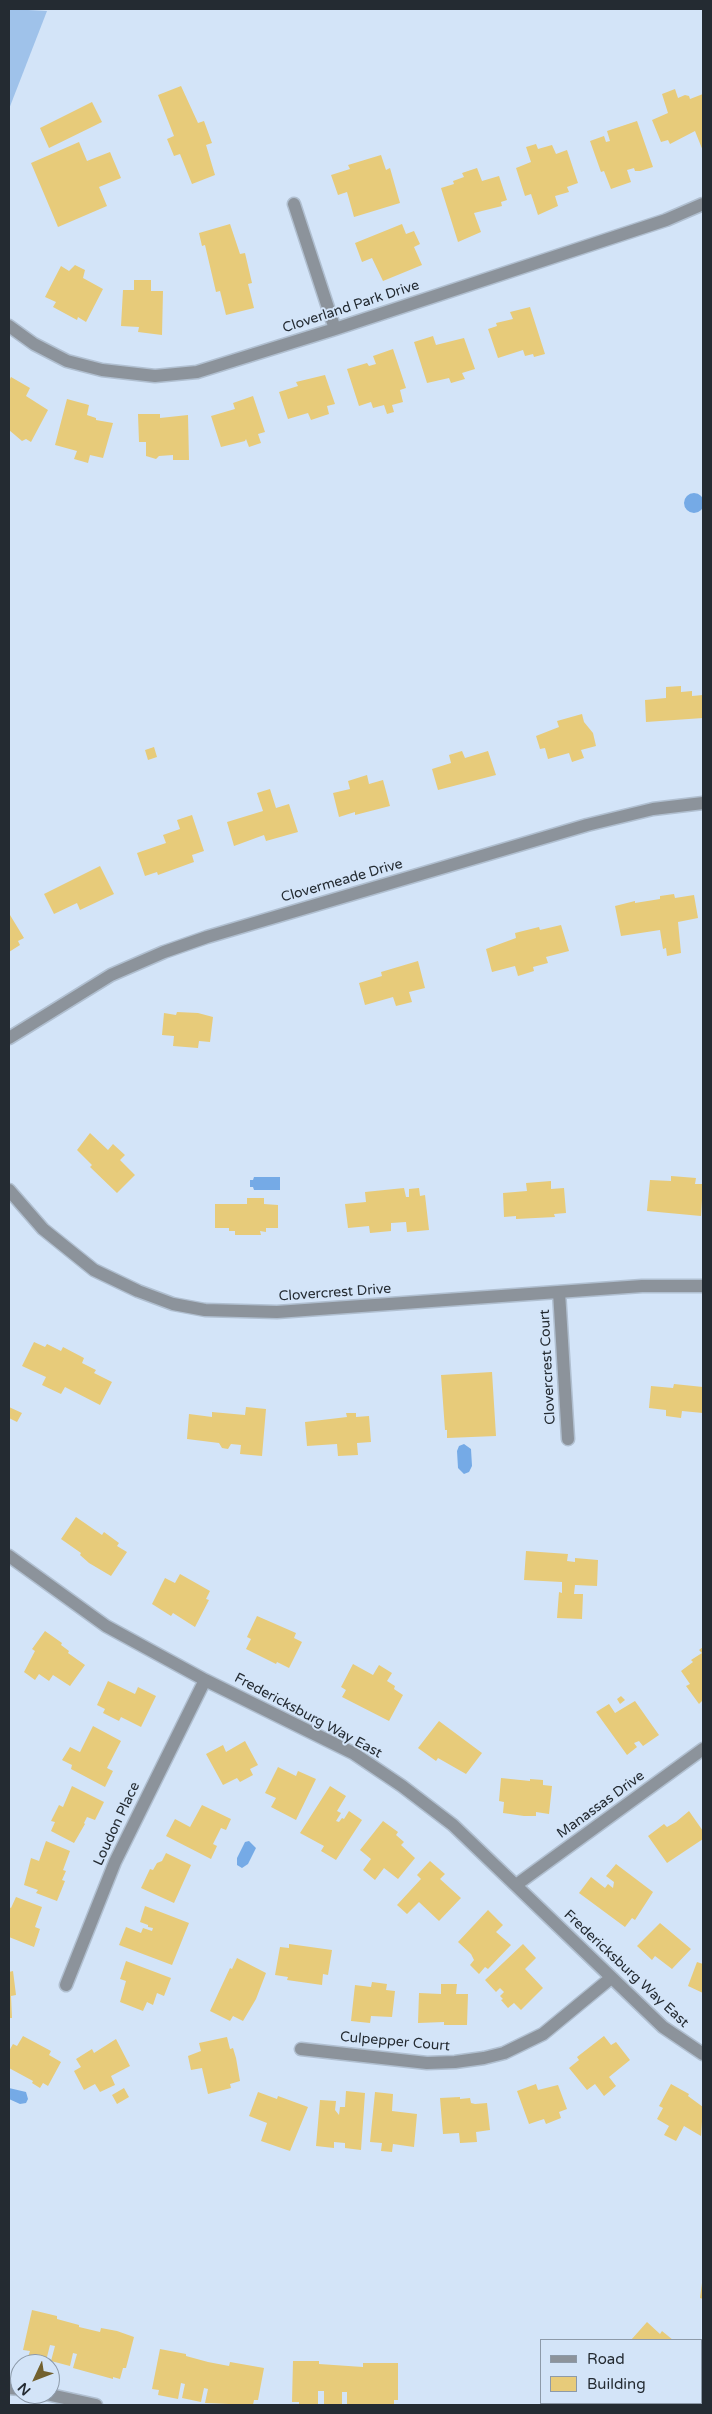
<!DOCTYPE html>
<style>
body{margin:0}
#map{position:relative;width:712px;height:2414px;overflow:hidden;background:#d3e4f8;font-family:"Varela Round",sans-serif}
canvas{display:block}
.frame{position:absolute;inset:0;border:10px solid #242b32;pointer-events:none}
.legend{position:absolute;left:540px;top:2339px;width:162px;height:65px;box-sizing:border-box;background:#d3e4f8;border:1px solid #8d9aa9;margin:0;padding:6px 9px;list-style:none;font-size:15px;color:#242b32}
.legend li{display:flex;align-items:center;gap:10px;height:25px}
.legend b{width:25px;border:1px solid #8d9aa9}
.north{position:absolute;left:10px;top:2354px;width:50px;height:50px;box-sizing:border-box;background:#d3e4f8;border:1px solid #8d9aa9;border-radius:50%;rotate:227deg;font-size:14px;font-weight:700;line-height:20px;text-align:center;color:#242b32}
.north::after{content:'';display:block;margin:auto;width:18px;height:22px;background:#72612f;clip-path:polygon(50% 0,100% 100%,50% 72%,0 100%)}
</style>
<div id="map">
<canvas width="712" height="2414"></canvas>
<div class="frame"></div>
<ul class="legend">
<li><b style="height:6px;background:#8c939b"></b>Road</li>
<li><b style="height:14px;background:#e7cb7a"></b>Building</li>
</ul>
<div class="north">N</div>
</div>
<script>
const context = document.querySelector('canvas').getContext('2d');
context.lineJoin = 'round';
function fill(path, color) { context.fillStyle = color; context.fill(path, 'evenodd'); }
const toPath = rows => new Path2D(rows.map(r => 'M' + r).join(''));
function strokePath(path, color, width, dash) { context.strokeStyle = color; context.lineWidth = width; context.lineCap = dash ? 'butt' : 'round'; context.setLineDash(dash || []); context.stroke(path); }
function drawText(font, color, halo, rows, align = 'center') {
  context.font = font + ' "Varela Round",sans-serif'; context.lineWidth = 4; context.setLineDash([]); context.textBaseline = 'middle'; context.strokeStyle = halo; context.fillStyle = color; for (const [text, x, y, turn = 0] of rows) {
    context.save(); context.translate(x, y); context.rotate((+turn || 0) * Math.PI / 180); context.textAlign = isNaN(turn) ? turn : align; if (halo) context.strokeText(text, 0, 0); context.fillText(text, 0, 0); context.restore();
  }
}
fill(toPath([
 [9,9,47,11,9,109]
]), '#9fc2ea');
fill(toPath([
 '684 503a10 10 0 1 1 20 0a10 10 0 1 1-20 0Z',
 [254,1177,280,1177,280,1190,254,1190,253,1187,250,1187,250,1180,253,1180],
 [464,1444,471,1449,472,1466,469,1472,464,1474,458,1468,457,1451,459,1446],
 [249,1841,256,1848,248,1864,242,1868,237,1865,237,1858,245,1842],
 [9,2088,26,2092,28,2099,26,2103,20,2104,9,2099]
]), '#75aae6');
fill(toPath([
 [181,86,198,123,204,121,212,143,206,145,215,175,192,184,180,154,174,156,167,139,174,136,158,95],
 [675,89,678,98,685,95,689,96,690,99,703,94,703,151,695,131,670,144,668,140,661,142,652,120,668,113,662,94],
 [92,102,102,122,49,148,40,128],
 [637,121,653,167,640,171,635,171,634,168,627,170,631,182,611,189,604,171,601,172,590,141,604,136,606,142,610,141,607,131],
 [79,142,87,161,110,152,121,178,99,187,107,206,58,227,31,163],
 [536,144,538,149,552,145,556,154,567,150,578,183,567,187,569,192,555,196,558,206,538,215,531,194,525,196,516,168,531,162,526,147],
 [381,155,386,170,390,168,400,203,354,217,347,192,338,195,331,175,350,169,348,165],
 [477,168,482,181,499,176,507,200,501,202,502,206,474,213,481,232,458,242,441,188,454,184,453,181,464,177,462,173],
 [230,224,240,254,245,253,252,283,248,284,254,308,226,315,220,291,216,292,205,245,202,246,199,233],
 [402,224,406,234,414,231,420,244,414,247,422,265,383,281,372,258,362,262,355,243],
 [75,265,85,270,83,278,103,289,86,322,78,317,77,320,53,307,56,302,45,297,61,266,69,271],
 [134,280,151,280,151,291,163,291,162,335,138,332,139,327,121,326,123,290,134,290],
 [530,307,545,354,534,357,533,354,525,356,523,350,498,358,488,329,497,326,496,323,513,319,510,312],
 [433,336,436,345,464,338,475,369,462,373,465,379,451,383,449,378,427,383,414,342],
 [393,349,406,388,400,390,403,402,392,405,394,412,387,414,384,405,373,408,371,402,359,406,347,369,367,363,369,366,376,364,373,356],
 [325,375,335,404,327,406,329,414,311,420,308,413,288,419,279,392,298,386,296,382],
 [11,377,30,388,26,396,48,410,31,442,26,439,22,441,9,430,9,381],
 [253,396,265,432,258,434,261,443,249,447,246,439,245,441,221,447,211,416,235,409,233,403],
 [67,399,89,405,87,415,96,418,96,420,113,423,103,458,90,455,88,463,74,459,77,451,55,445],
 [138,414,160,414,160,418,188,415,189,460,173,460,173,455,159,456,156,459,146,456,146,442,139,442],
 [681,686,681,692,692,691,692,696,703,695,703,718,646,722,645,700,666,698,666,687],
 [582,714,584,722,593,733,596,746,581,750,584,758,572,762,569,753,548,759,545,748,540,749,536,736,559,727,557,721],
 [154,747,157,757,148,760,145,750],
 [462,751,465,758,488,751,496,775,438,790,432,769,451,763,449,755],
 [367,775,369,784,383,780,390,806,355,815,355,812,339,817,333,793,350,789,348,781],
 [270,789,276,808,289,804,298,832,266,841,264,835,234,846,227,822,263,811,257,793],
 [192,815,204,851,192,855,194,862,158,875,157,872,145,876,137,853,166,843,163,835,180,829,177,820],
 [100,866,114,894,80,910,77,903,54,914,44,894],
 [674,894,675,898,694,895,698,918,678,922,681,953,667,956,666,948,663,949,660,930,621,936,615,906,635,901,635,903,660,899,660,896],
 [10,915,24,938,18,941,20,945,9,952],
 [561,925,569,951,546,957,548,963,533,967,534,971,518,976,515,966,492,972,486,949,516,938,515,933,539,927,540,930],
 [418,961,425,988,409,992,412,1002,396,1006,393,997,365,1005,359,983,382,976,381,972],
 [177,1012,198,1013,213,1017,210,1042,199,1041,198,1048,173,1046,174,1036,162,1035,164,1013,176,1015],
 [90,1133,108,1150,113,1144,125,1155,120,1160,135,1175,117,1193,90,1167,92,1165,77,1150],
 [671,1176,696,1178,695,1184,703,1184,701,1216,647,1211,650,1180,671,1181],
 [551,1181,551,1189,564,1188,566,1213,554,1214,555,1217,516,1219,516,1216,504,1217,503,1193,527,1191,526,1183],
 [404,1188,406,1197,409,1197,409,1189,419,1188,420,1196,425,1195,429,1230,407,1232,406,1222,391,1223,391,1231,370,1233,369,1226,348,1228,345,1204,366,1202,365,1192],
 [247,1198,264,1198,264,1204,278,1205,278,1228,266,1228,266,1232,260,1231,261,1235,235,1235,235,1231,229,1231,229,1228,215,1228,215,1204,247,1204],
 [34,1342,45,1347,47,1344,61,1351,63,1347,84,1358,82,1363,96,1370,94,1373,112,1382,100,1405,65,1387,61,1394,42,1385,46,1377,22,1366],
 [492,1372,496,1436,447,1438,447,1430,445,1430,441,1375],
 [674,1384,703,1387,703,1413,682,1411,681,1418,666,1416,666,1410,649,1408,651,1386,673,1388],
 [9,1407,22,1413,17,1422,9,1418],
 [246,1407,266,1409,262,1456,240,1454,241,1445,231,1444,228,1449,222,1448,219,1443,187,1439,189,1414,212,1417,212,1412,245,1415],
 [346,1413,356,1413,356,1417,369,1416,371,1442,357,1443,358,1455,338,1456,337,1444,307,1446,305,1422,347,1417],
 [76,1517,102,1535,104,1532,119,1543,117,1546,127,1552,111,1576,89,1563,80,1555,81,1553,61,1539],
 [526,1551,568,1554,567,1561,575,1562,575,1558,598,1560,597,1586,575,1585,574,1594,583,1594,582,1619,557,1618,559,1592,562,1593,562,1582,524,1580],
 [180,1574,210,1591,206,1599,209,1600,195,1627,173,1613,171,1616,152,1604,165,1578,175,1583],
 [257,1616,296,1633,294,1638,302,1642,289,1668,277,1662,276,1664,246,1649,251,1639,247,1637],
 [45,1631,62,1643,61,1645,69,1651,68,1653,85,1665,70,1686,53,1675,49,1681,39,1674,35,1680,24,1672,35,1651,32,1649],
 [703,1647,703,1700,699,1704,686,1686,690,1684,681,1671,693,1662,691,1660,702,1653,699,1650],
 [353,1664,373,1675,379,1665,392,1673,387,1681,395,1686,394,1689,403,1695,389,1721,342,1697,346,1690,341,1687],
 [108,1681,135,1694,138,1687,156,1696,141,1727,121,1717,119,1721,103,1713,105,1709,97,1705],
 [621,1696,625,1700,620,1704,617,1699],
 [635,1701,659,1735,643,1746,639,1741,634,1743,637,1747,627,1755,596,1712,609,1704,615,1713],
 [439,1721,482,1753,466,1774,438,1758,436,1761,418,1748],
 [93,1726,121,1741,107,1768,113,1771,105,1787,71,1769,72,1765,62,1760,70,1747,80,1752],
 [245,1741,258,1765,250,1769,253,1775,240,1782,237,1778,223,1785,206,1754,223,1745,226,1752],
 [278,1767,296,1776,298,1771,316,1779,296,1820,271,1807,276,1798,265,1793],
 [501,1778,530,1781,530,1779,543,1780,543,1785,552,1786,549,1814,536,1812,536,1816,524,1816,503,1813,504,1802,499,1801],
 [72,1786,104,1802,95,1820,87,1817,84,1823,85,1824,74,1843,51,1831,55,1822,51,1821,59,1805,63,1807],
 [330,1786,346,1796,337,1811,341,1813,336,1821,339,1822,342,1818,344,1819,349,1811,362,1820,336,1860,321,1851,324,1846,300,1833],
 [202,1805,231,1819,226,1830,221,1828,213,1844,217,1846,211,1859,166,1836,175,1819,190,1827],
 [689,1811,703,1831,703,1839,667,1863,648,1836,664,1824,667,1827,676,1822],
 [383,1821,398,1832,396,1835,404,1842,401,1845,415,1858,398,1879,384,1868,375,1880,363,1870,371,1859,360,1850],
 [46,1841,70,1851,63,1870,66,1871,62,1880,65,1881,57,1901,36,1893,38,1890,24,1885,31,1858,39,1861],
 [166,1853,191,1865,174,1903,141,1888,150,1869,153,1870,157,1863,162,1861],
 [430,1861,445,1874,440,1879,461,1898,439,1921,419,1902,407,1914,397,1905,421,1879,417,1875],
 [616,1864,653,1892,635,1920,632,1918,625,1927,579,1893,591,1877,605,1888,608,1884,613,1888,614,1882,606,1876],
 [16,1897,42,1907,35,1927,40,1929,34,1947,9,1937,9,1907,11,1908],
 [145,1906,189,1923,172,1965,119,1945,126,1927,141,1933,143,1928,152,1931,153,1928,148,1927,148,1925,140,1922],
 [488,1910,503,1925,496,1932,511,1945,488,1969,485,1967,479,1974,470,1965,474,1960,471,1954,458,1942],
 [660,1923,691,1949,672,1969,655,1956,652,1960,637,1946],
 [289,1944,332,1950,328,1975,323,1974,322,1985,287,1980,288,1977,275,1975,280,1947,289,1948],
 [523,1944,536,1958,525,1969,543,1988,521,2010,514,2003,508,2008,501,2000,503,1999,500,1996,504,1992,500,1988,496,1992,485,1980],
 [237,1958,266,1973,256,1999,243,2021,233,2016,230,2021,210,2011,230,1968,232,1969],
 [126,1961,171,1978,164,1996,157,1993,153,2005,147,2002,143,2011,120,2002,126,1981,120,1979],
 [697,1962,703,1964,703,1993,688,1986],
 [13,1971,16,1995,11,1996,12,2018,9,2018,9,1972],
 [372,1982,387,1984,386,1990,395,1991,392,2017,371,2016,370,2023,351,2021,355,1985,371,1987],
 [441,1984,457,1984,456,1994,468,1994,467,2025,444,2025,444,2022,418,2023,419,1993,441,1994],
 [23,2036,51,2051,49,2055,61,2062,48,2086,43,2083,40,2088,32,2083,33,2081,9,2068,9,2051,13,2044,17,2046],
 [604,2036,611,2045,616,2042,630,2060,609,2077,616,2086,604,2096,595,2084,587,2090,569,2068,579,2060,577,2057],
 [227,2037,230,2049,233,2048,236,2058,240,2081,230,2084,231,2088,208,2094,202,2068,191,2070,188,2056,201,2051,199,2043],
 [116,2039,130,2066,111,2076,115,2085,100,2092,95,2084,84,2090,74,2071,81,2067,76,2059,92,2049,94,2053],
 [536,2084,538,2090,558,2085,567,2109,559,2112,561,2118,546,2124,544,2119,529,2124,517,2091],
 [671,2084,689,2094,688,2096,703,2107,701,2136,684,2126,676,2141,664,2135,669,2126,657,2119,663,2108,659,2106],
 [124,2088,129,2097,117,2104,112,2095],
 [346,2091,365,2093,361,2150,345,2148,345,2143,334,2142,334,2148,316,2146,320,2100,336,2101,335,2110,339,2115,340,2107,345,2107],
 [258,2092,277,2099,278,2096,308,2107,290,2151,261,2141,267,2123,249,2116],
 [375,2092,393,2094,392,2111,417,2114,414,2147,393,2144,392,2152,381,2151,382,2143,370,2142],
 [460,2097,460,2099,470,2098,471,2103,475,2104,487,2103,490,2130,476,2132,477,2142,460,2143,459,2133,443,2134,440,2098],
 [702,2283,703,2283,703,2299,700,2298],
 [32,2310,57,2316,57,2319,79,2325,79,2327,100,2332,101,2328,117,2331,134,2337,126,2368,123,2368,120,2379,113,2377,113,2379,73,2368,77,2354,73,2353,70,2366,51,2361,55,2346,50,2345,46,2361,28,2357,30,2351,23,2350],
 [647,2322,660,2334,662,2331,673,2340,631,2340],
 [160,2349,186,2354,186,2356,208,2362,229,2366,230,2362,264,2368,258,2400,254,2400,253,2405,205,2403,208,2389,204,2388,201,2402,182,2398,185,2384,181,2383,178,2399,158,2395,159,2390,152,2389],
 [293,2361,319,2361,319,2364,363,2367,363,2363,398,2363,398,2400,394,2400,394,2405,347,2405,347,2392,342,2392,342,2405,324,2405,324,2391,318,2391,318,2405,299,2405,299,2402,292,2402]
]), '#e7cb7a');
const minor = toPath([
 [294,204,335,329],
 [9,326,34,344,67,361,102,370,155,376,197,372,335,329,666,220,703,204],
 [9,1038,111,975,164,952,207,937,587,825,653,809,703,803],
 [9,1190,43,1229,94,1270,138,1291,173,1304,205,1310,277,1312,642,1286,703,1286],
 [559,1292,568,1439],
 [9,1556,106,1626,205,1680,353,1753,402,1786,453,1825,663,2027,703,2054],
 [516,1885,703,1749],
 [66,1985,115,1862,205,1680],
 [301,2049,427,2063,455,2062,484,2058,504,2053,543,2034,611,1978],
 [9,2388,20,2389],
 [46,2394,96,2405]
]);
strokePath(minor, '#b0bfd0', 15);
strokePath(minor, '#8c939b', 12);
drawText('14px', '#242b32', '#d3e4f8', [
 ["Cloverland Park Drive",351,307,-18],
 ["Clovermeade Drive",342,881,-16],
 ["Clovercrest Drive",335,1293,-4],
 ["Clovercrest Court",548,1367,-93],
 ["Fredericksburg Way East",308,1716,28],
 ["Manassas Drive",601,1805,-36],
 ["Loudon Place",117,1824,-65],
 ["Fredericksburg Way East",626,1969,43],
 ["Culpepper Court",395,2042,5]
]);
</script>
